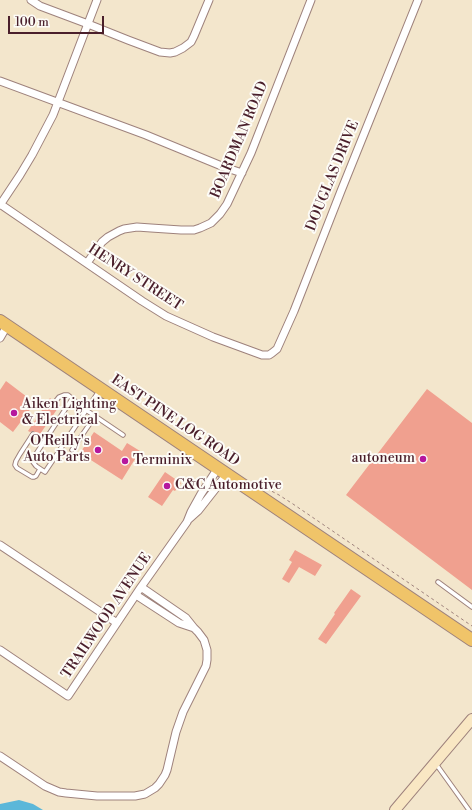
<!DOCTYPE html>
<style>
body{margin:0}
#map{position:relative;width:472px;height:810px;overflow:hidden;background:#f3e6cc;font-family:"Libre Bodoni",serif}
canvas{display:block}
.scale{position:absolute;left:8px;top:16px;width:96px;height:18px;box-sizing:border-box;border:2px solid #4a1f2b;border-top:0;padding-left:5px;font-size:12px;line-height:14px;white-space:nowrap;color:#4a1f2b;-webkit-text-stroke:3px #fdfcf7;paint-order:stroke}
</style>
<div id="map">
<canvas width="472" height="810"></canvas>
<div class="scale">100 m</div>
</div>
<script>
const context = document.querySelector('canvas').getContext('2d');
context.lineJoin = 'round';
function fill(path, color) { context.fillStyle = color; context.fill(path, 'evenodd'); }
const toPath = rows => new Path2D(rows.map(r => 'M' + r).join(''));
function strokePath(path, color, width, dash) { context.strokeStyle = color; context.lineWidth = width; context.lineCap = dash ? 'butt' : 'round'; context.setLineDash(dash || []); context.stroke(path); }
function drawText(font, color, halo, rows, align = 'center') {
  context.font = font + ' "Libre Bodoni",serif'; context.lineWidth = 4; context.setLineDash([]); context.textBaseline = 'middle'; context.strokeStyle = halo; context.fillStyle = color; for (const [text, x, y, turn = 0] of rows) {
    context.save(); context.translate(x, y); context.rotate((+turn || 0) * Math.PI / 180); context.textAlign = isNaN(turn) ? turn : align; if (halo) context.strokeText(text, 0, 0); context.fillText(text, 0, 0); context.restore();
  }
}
fill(toPath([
 [19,800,33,804,43,810,0,810,0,804]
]), '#5bb7d9');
fill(toPath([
 [6,381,35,403,13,432,0,422,0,390],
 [427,389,472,423,472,590,346,495],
 [50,398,52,400,52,403,53,405,56,405,58,404,60,405,38,437,36,436,36,434,35,432,33,431,30,432,28,431],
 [94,432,122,451,127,443,140,451,122,480,80,453],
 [165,472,181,483,175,491,173,490,162,506,148,497],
 [295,550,322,565,315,576,299,567,289,583,282,579,292,562,289,560],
 [351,589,361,596,326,644,318,639,335,614,334,613]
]), '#f0a08f');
const lane = toPath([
 [72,399,34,457,33,462,36,466,45,472,99,391],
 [55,402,59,397,64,395,68,395,86,410,123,435],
 [33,434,20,454,16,461,15,465,17,468,32,477,34,477,36,476,40,469],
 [72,450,95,416],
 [438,582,472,607],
 [436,764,469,810]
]);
const street = toPath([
 [31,0,40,6,88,24,128,40,160,52,170,53,175,52,183,48,191,42,194,36,209,0],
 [0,81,146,135,224,167,242,173],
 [0,204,142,301,166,316,213,337,262,355,269,355,272,353,277,349,294,311,341,191,418,0],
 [0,205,20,175,32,155,53,115,97,0],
 [87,263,102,242,108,237,119,231,124,229,137,227,151,228,181,230,194,230,200,228,211,223,220,214,227,204,251,153,311,0],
 [0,338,7,326],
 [188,520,198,511,227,474],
 [0,545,117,623],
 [141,587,186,618,194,628],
 [0,650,68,696,141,587,187,522,191,512,201,494,218,468],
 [0,756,45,786,59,792,66,793,97,796,135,796,145,794,155,788,159,784,165,775,167,770,176,732,183,712,206,666,207,660,207,650,204,640,198,632,194,628,179,623,136,595]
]);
const secondary = toPath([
 [395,810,472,719]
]);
const primary = toPath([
 [0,321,472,640]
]);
strokePath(lane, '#9e827c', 5.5);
strokePath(street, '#9e827c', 9);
strokePath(secondary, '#9e827c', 12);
strokePath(primary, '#9e827c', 14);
strokePath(toPath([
 [256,483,279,495,293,504,472,626]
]), '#9e827c', 1, [3, 3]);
strokePath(lane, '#fff', 3.5);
strokePath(street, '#fff', 7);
strokePath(secondary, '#f9e7c3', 10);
strokePath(primary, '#f0c469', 12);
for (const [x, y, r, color] of [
 [14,413,4,"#b5179e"],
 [98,450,4,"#b5179e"],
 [423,459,4,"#b5179e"],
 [125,461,4,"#b5179e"],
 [167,486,4,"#b5179e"]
]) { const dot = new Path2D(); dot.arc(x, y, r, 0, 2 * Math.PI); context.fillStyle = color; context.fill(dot); strokePath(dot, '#fdfcf7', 1.5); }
drawText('14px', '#4a1f2b', '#fdfcf7', [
 ["BOARDMAN ROAD",240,140,-67],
 ["DOUGLAS DRIVE",333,176,-68],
 ["HENRY STREET",135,278,33],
 ["EAST PINE LOG ROAD",175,421,34],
 ["TRAILWOOD AVENUE",107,616,-56]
]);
drawText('14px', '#4a1f2b', '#fdfcf7', [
 ["Aiken Lighting",22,405],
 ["& Electrical",22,421],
 ["O'Reilly's",90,442,"right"],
 ["Auto Parts",90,458,"right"],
 ["autoneum",415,459,"right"],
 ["Terminix",133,461],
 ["C&C Automotive",175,486]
], 'left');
</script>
